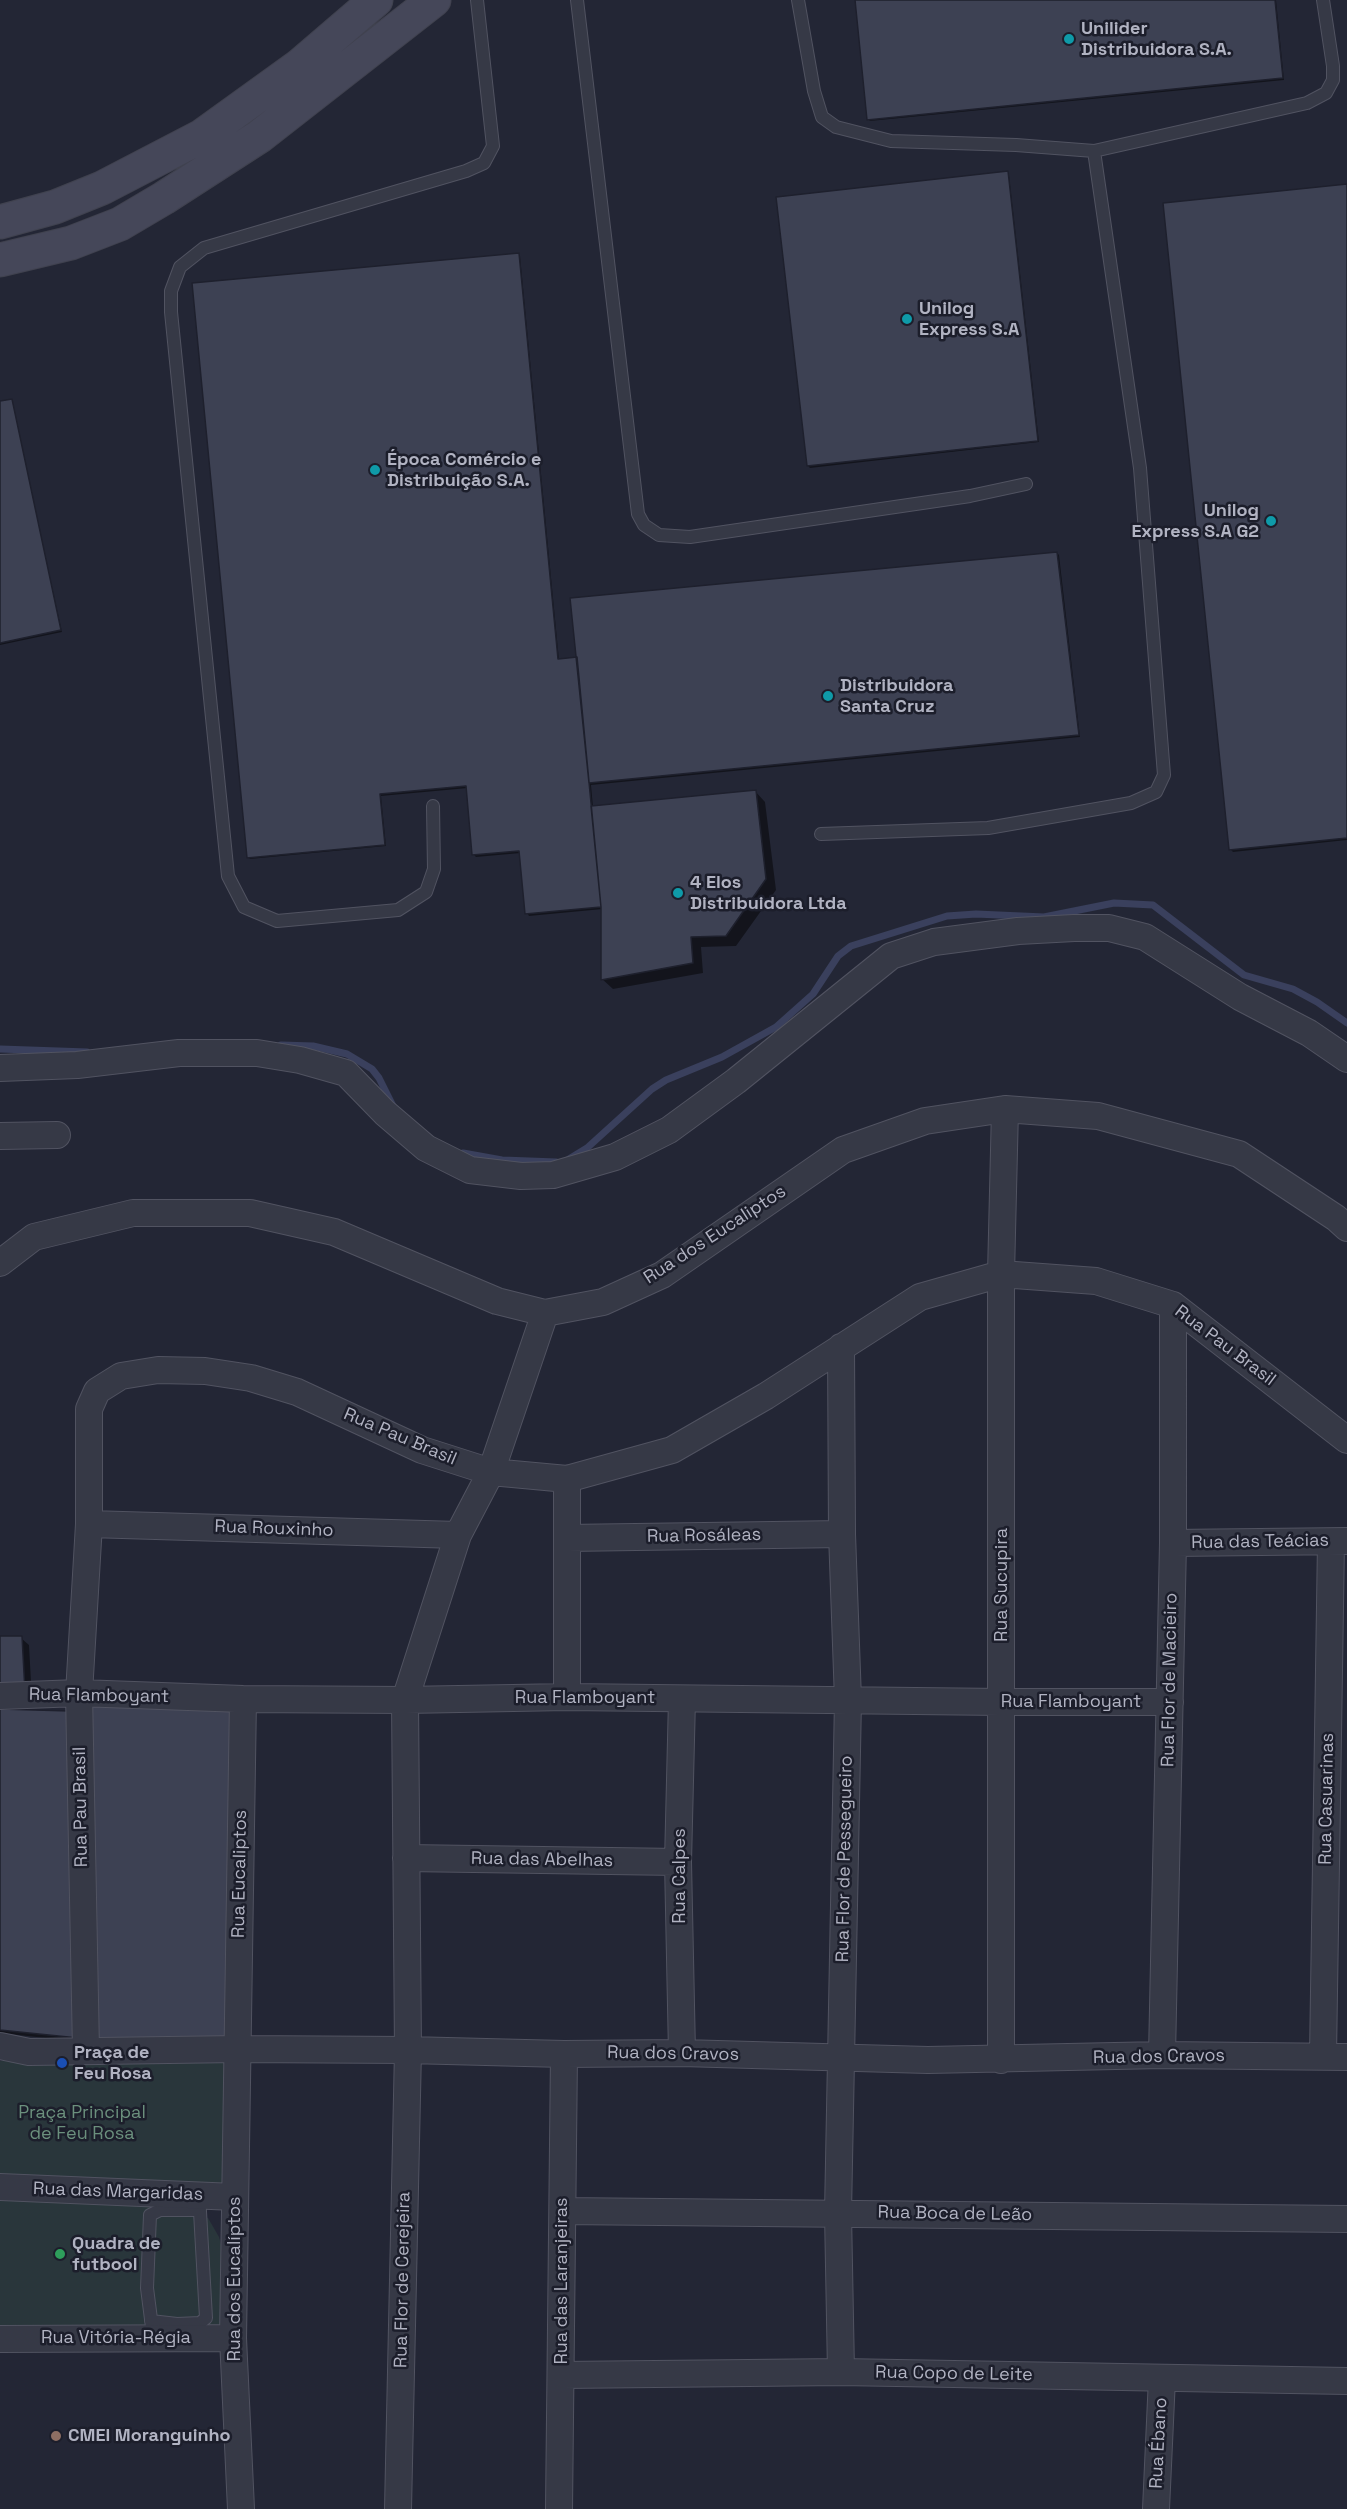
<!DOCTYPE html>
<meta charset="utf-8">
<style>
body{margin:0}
canvas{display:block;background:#232635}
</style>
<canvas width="1347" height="2509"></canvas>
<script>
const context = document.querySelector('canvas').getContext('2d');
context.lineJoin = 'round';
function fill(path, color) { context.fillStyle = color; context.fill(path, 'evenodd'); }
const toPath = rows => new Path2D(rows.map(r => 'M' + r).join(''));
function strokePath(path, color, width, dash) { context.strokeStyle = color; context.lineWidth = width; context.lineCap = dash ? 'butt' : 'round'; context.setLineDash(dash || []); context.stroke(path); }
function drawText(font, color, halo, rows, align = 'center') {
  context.font = font + ' "Space Grotesk",sans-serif'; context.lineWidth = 5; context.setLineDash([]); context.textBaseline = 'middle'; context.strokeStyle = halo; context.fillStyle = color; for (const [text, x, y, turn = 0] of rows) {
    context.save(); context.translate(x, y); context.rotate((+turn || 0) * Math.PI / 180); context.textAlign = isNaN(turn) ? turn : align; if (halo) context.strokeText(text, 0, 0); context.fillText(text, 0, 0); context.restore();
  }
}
fill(toPath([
 [0,2061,236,2063,235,2187,0,2184],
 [0,2195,183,2205,208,2218,219,2237,224,2255,224,2332,0,2332]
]), '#29363b');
fill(toPath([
 [856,0,1276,0,1284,80,870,121,868,119],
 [1007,173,1009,175,1039,442,810,468,808,466],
 [1347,186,1347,840,1233,852,1231,850],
 [518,254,520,256,559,660,579,658,1057,553,1059,555,1080,737,591,785,593,807,755,791,765,802,776,890,736,946,701,947,703,973,613,989,602,979,603,909,529,916,527,913,521,853,476,857,474,855,468,788,381,796,386,846,250,859,248,857],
 [11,401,62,632,0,645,0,402],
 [0,1637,21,1638,29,1645,32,1699],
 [0,1710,82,2042,0,2033]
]), '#0007');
strokePath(toPath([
 [281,1045,313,1046,347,1054,372,1069,379,1078,393,1106],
 [0,1049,87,1052],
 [463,1153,502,1160,556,1162],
 [569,1159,587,1148,652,1089,666,1080,722,1057,776,1027,813,994,838,956,851,946,947,916,976,914,1044,917,1114,903,1153,905,1244,975,1293,989,1317,1002,1347,1023]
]), '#3a405d', 7);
const building = toPath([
 [855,0,1275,0,1283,78,867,120,855,0],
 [1008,171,1038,441,807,466,776,197,1008,171],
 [1347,184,1347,838,1229,850,1163,203,1347,184],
 [519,253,558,659,577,657,601,907,525,914,519,851,472,855,466,786,380,794,385,845,247,858,192,283,519,253],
 [12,399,61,630,0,643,0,401,12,399],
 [1057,552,1079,735,589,783,570,598,1057,552],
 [756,790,766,879,726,936,691,937,693,963,601,980,601,907,591,806,756,790],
 [0,1636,22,1636,25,1692,0,1691,0,1636],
 [235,1699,228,2041,86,2041,86,1701,235,1699],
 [0,1709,70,1711,78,2038,0,2030,0,1709]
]);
fill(building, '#3d4153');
strokePath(building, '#1e202d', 1.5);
const lane = toPath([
 [577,0,638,514,644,525,659,535,690,537,970,496,1026,484],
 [798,0,814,91,822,117,836,127,891,141,1016,145,1094,151,1307,103,1326,93,1333,80,1333,66,1323,0],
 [433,806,434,869,426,892,398,910,277,921,244,907,228,876,171,312,171,291,180,267,204,248,466,171,484,163,493,146,477,0],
 [821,834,988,828,1131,803,1156,792,1164,775,1140,468,1094,151],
 [151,2321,177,2324,200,2323,206,2318,199,2194],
 [152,2327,147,2288,150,2215,160,2210,200,2210]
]);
const street = toPath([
 [0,1068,77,1065,179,1053,257,1053,300,1060,346,1073,385,1113,426,1148,470,1170,521,1176,553,1175,615,1157,669,1130,736,1081,891,956,934,942,1018,931,1074,928,1109,928,1145,937,1240,997,1309,1033,1347,1059],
 [0,1136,57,1135],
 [0,1263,34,1237,133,1213,250,1213,334,1232,497,1301,545,1313,603,1302,662,1275,843,1150,925,1121,1005,1109,1098,1116,1239,1154,1336,1218,1347,1228],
 [841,1347,842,1534,848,1700,838,2213,841,2372],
 [567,1479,567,1697],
 [89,1524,458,1535],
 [567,1538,842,1534],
 [1173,1543,1347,1541],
 [0,1696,79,1693,243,1699,405,1700,567,1697,1002,1702,1170,1702],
 [682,1699,678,1862,682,2053],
 [406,1858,678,1862],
 [0,2046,29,2052,238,2049,408,2050,564,2054,682,2053,928,2060,1162,2055,1347,2057],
 [86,2051,79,1693,89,1524,89,1409,97,1391,121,1376,158,1370,205,1371,251,1378,297,1392,422,1450,491,1472,567,1479,672,1450,766,1396,920,1297,1001,1274,1096,1281,1173,1305,1347,1440],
 [1162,2055,1173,1543,1173,1305],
 [1323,2056,1331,1542],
 [1001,2060,1001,1274,1005,1109],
 [0,2187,235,2197],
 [563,2211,1347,2219],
 [0,2339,233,2338],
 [562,2375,841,2372,1347,2381],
 [241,2509,233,2338,243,1699],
 [398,2509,408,2050,405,1700,458,1535,491,1472,545,1313],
 [559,2509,564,2054],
 [1156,2509,1162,2378]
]);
const secondary = toPath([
 [0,222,55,207,102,188,202,136,299,66,376,0],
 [0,260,71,243,120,224,164,198,260,136,434,0]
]);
strokePath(lane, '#515361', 14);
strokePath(street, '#515361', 28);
strokePath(secondary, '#40424f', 35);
strokePath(lane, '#363946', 12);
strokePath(street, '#363946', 26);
strokePath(secondary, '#454759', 33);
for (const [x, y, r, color] of [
 [1069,39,6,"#0f9aa8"],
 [907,319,6,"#0f9aa8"],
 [375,470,6,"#0f9aa8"],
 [1271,521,6,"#0f9aa8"],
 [828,696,6,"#0f9aa8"],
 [678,893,6,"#0f9aa8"],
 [62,2063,6,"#1a4fb4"],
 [60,2254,6,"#2e9e5b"],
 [56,2436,6,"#8d6e63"]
]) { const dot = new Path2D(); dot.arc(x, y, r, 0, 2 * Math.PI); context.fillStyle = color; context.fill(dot); strokePath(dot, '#1c1e2b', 2); }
drawText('bold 18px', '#b1b3c2', '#1c1e2b', [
 ["Unilider",1081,29],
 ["Distribuidora S.A.",1081,50],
 ["Unilog",919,309],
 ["Express S.A",919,330],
 ["Época Comércio e",387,460],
 ["Distribuição S.A.",387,481],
 ["Unilog",1259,511,"right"],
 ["Express S.A G2",1259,532,"right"],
 ["Distribuidora",840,686],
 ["Santa Cruz",840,707],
 ["4 Elos",690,883],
 ["Distribuidora Ltda",690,904],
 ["Praça de",74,2053],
 ["Feu Rosa",74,2074],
 ["Quadra de",72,2244],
 ["futbool",72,2265],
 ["CMEI Moranguinho",68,2436]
], 'left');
drawText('18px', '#b1b3c2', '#1c1e2b', [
 ["Rua dos Eucaliptos",715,1235,-33],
 ["Rua Pau Brasil",1225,1346,37],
 ["Rua Pau Brasil",400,1437,23],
 ["Rua Rouxinho",274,1529,2],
 ["Rua Rosáleas",704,1536,-1],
 ["Rua das Teácias",1260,1542,-1],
 ["Rua Sucupira",1002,1585,-90],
 ["Rua Flor de Macieiro",1170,1680,-89],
 ["Rua Flamboyant",99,1696,1],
 ["Rua Flamboyant",585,1698],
 ["Rua Flamboyant",1071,1702],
 ["Rua Casuarinas",1327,1799,-89],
 ["Rua Pau Brasil",81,1807,-91],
 ["Rua Flor de Pessegueiro",845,1859,-89],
 ["Rua das Abelhas",542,1860,1],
 ["Rua Eucaliptos",240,1874,-89],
 ["Rua Calpes",680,1876,-90],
 ["Rua dos Cravos",673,2054,1],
 ["Rua dos Cravos",1159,2057,-1],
 ["Rua das Margaridas",118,2192,2],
 ["Rua Boca de Leão",955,2214,1],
 ["Rua dos Eucalíptos",235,2279,-90],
 ["Rua Flor de Cerejeira",403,2280,-89],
 ["Rua das Laranjeiras",562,2281,-90],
 ["Rua Vitória-Régia",116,2338],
 ["Rua Copo de Leite",954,2374,1],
 ["Rua Ébano",1159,2443,-87]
]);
drawText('18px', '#6b907d', '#1c1e2b', [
 ["Praça Principal",82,2113],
 ["de Feu Rosa",82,2134]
]);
</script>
